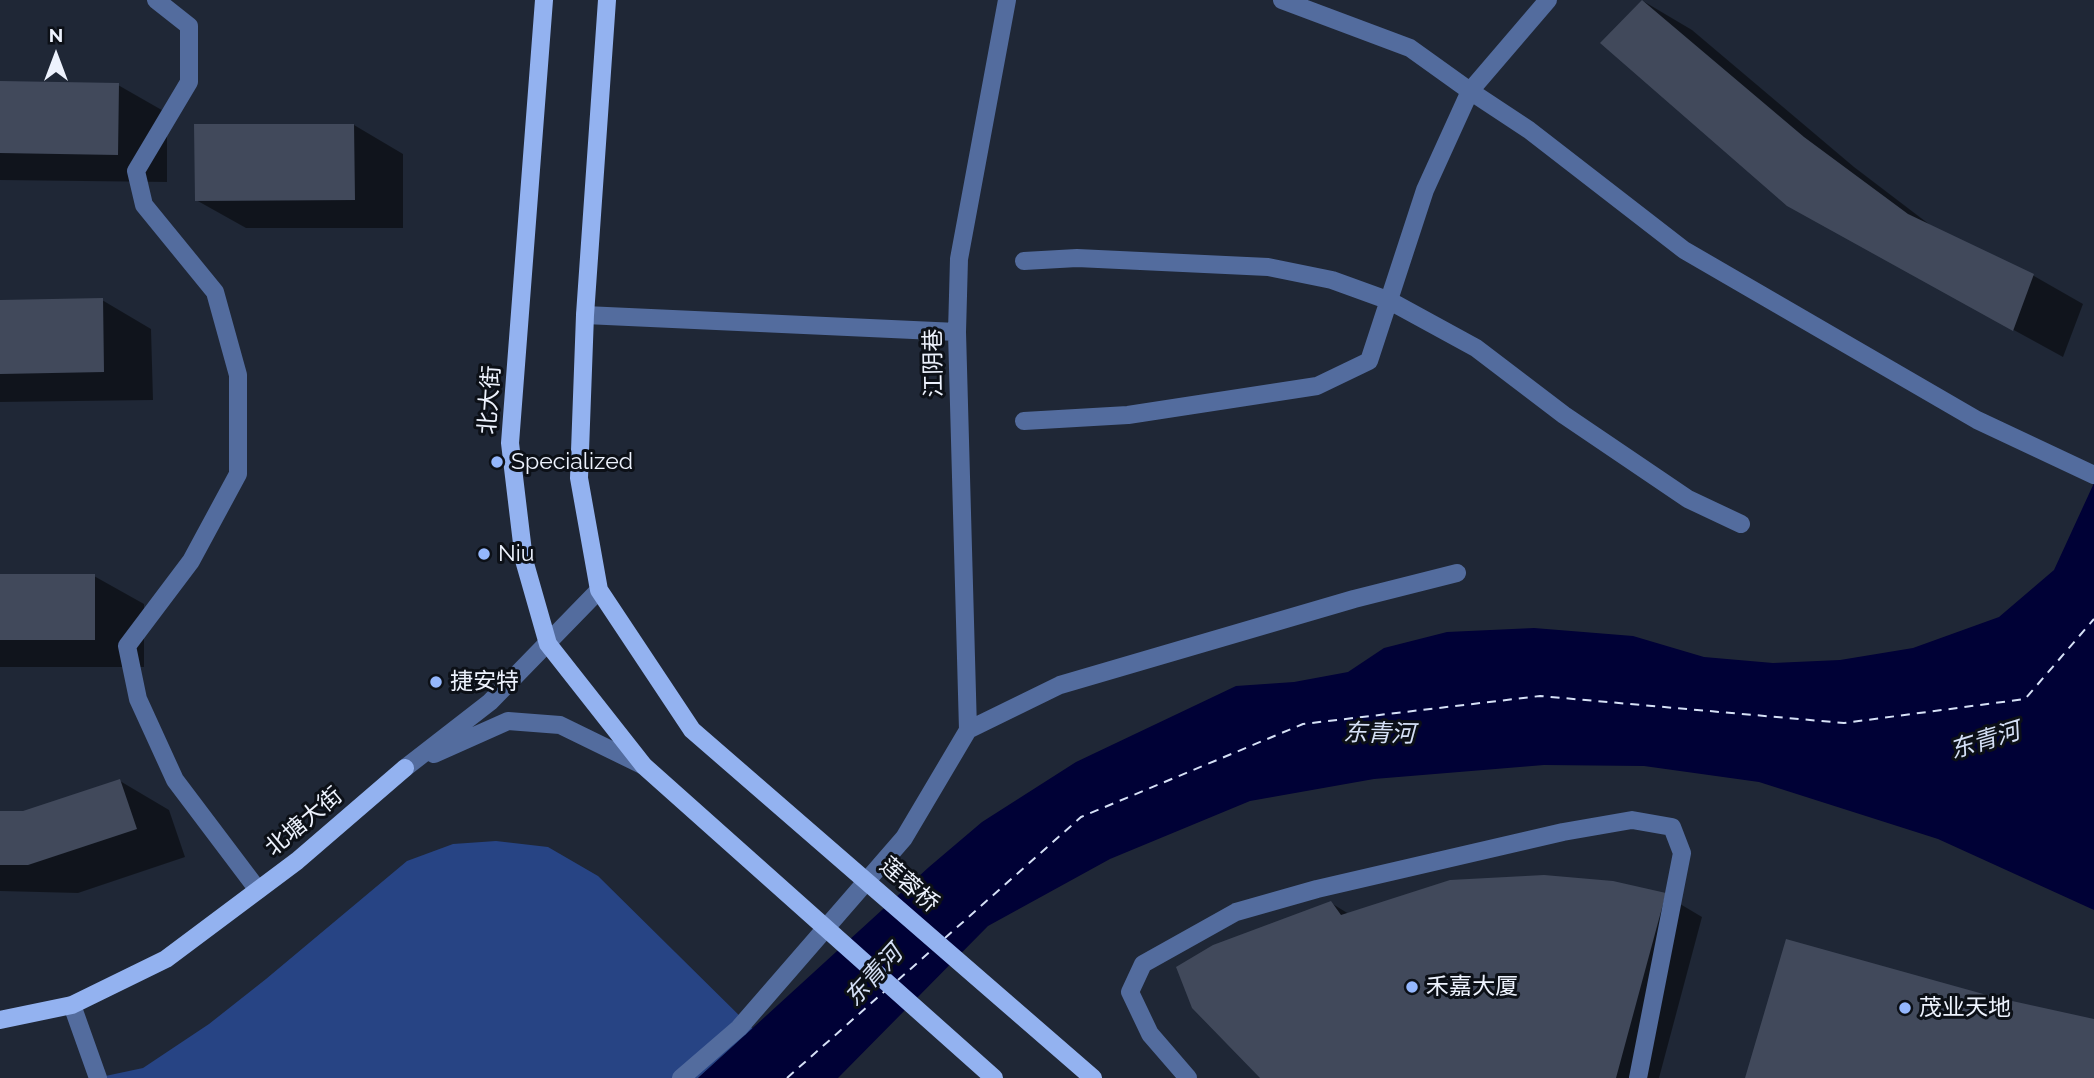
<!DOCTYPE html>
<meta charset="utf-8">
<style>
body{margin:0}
#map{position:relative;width:2094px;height:1078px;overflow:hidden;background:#1f2736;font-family:Raleway,sans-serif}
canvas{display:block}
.north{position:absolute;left:21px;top:21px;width:70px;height:70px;-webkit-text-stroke:5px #0c1017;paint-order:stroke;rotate:0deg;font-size:19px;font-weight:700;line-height:28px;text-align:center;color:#edf2fd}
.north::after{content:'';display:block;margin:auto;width:24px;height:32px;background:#edf2fd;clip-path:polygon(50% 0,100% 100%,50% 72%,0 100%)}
</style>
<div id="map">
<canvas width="2094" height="1078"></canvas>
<div class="north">N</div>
</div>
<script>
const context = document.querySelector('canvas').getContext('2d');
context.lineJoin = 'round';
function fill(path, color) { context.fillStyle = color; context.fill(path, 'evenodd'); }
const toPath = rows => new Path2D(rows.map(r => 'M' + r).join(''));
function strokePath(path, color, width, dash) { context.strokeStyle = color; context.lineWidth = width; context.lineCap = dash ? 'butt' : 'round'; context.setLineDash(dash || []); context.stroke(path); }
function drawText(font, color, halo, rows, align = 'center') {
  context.font = font + ' Raleway,"Noto Sans SC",sans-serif'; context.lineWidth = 6; context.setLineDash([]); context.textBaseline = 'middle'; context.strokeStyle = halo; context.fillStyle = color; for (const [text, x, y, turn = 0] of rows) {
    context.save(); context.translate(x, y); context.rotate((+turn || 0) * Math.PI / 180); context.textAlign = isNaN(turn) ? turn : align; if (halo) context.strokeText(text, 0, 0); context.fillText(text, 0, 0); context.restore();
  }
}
fill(toPath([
 [496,841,548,847,598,876,753,1029,698,1078,96,1078,143,1068,209,1024,266,979,407,861,453,844]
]), '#274484');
fill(toPath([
 [2094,483,2094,910,1938,839,1759,782,1644,766,1544,765,1374,779,1250,801,1110,859,988,926,838,1078,698,1078,929,867,982,822,1076,762,1236,686,1294,682,1348,672,1384,648,1447,632,1534,628,1633,636,1704,657,1773,663,1840,660,1913,648,1999,617,2054,570]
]), '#000136');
fill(toPath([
 [1643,1,1692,30,1854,167,1938,231,2034,276,2083,304,2063,357,1839,234],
 [0,83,118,85,167,113,167,182,0,180],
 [354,125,403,154,403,228,246,228,196,200],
 [102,300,151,329,153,400,0,402,0,302],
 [0,576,94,576,144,604,144,667,0,667],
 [120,781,169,810,185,857,78,893,0,891,0,812,24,813],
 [1665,895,1702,917,1659,1078,1262,1078,1331,903,1349,914]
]), '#0007');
strokePath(toPath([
 [945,938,1081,817,1303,724,1540,696,1844,723,2025,699,2094,619],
 [898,980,933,949],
 [787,1078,886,990]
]), '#d5e0f6', 2, [9, 7]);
fill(toPath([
 [1642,0,1804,137,1908,214,2034,274,2013,331,1787,206,1600,43],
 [0,81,119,83,118,155,0,153],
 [194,124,354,124,355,200,195,201],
 [103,298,104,372,0,374,0,300],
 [0,574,95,574,95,640,0,640],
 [120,779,137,829,28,865,0,865,0,811,23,811],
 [1544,875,1613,881,1666,893,1616,1078,1260,1078,1192,1008,1176,967,1213,945,1331,901,1341,915,1450,880],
 [1786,939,1994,997,2094,1019,2094,1078,1745,1078]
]), '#41495b');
strokePath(toPath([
 [156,0,189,26,189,82,136,171,144,205,215,292,238,375,238,474,191,561,127,646,138,699,175,780,258,890],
 [1282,0,1410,48,1470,91,1529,130,1684,250,1977,420,2094,475],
 [1024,261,1077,258,1268,267,1332,280,1390,301,1476,348,1564,415,1688,499,1741,524],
 [585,315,957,332],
 [1024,421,1128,415,1317,386,1369,361,1425,190,1470,91,1548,0],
 [968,730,957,332,959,259,1007,0],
 [434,754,508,721,560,725,644,766],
 [405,768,490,702,599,590],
 [72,1005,98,1078],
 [681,1078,739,1028,904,838,968,730,1060,685,1354,599,1457,573],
 [1188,1078,1150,1034,1130,992,1143,964,1236,912,1317,889,1563,832,1632,820,1672,827,1682,853,1638,1078]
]), '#536c9e', 18);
strokePath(toPath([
 [544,0,510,443,524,560,548,644,644,766,994,1078],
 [607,0,585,315,579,478,599,590,692,730,1093,1078],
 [0,1020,72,1005,166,959,297,861,405,768]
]), '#93b2f0', 18);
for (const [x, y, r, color] of [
 [497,462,7,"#94b7fd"],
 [484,554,7,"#94b7fd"],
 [436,682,7,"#94b7fd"],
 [1412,987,7,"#94b7fd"],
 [1905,1008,7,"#94b7fd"]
]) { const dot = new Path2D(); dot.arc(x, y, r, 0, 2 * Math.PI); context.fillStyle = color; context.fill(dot); strokePath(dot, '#0c1017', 2.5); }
drawText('23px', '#edf2fd', '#0c1017', [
 ["江阴巷",934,363,-91],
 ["北大街",490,400,-86],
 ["北塘大街",304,822,-40],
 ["莲蓉桥",909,885,41]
]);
drawText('23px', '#edf2fd', '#0c1017', [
 ["Specialized",511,462],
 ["Niu",498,554],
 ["捷安特",450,682],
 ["禾嘉大厦",1426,987],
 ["茂业天地",1919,1008]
], 'left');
drawText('italic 24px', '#d5e0f6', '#0c1017', [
 ["东青河",1379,734,1],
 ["东青河",1985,741,-17],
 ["东青河",874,976,-48]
]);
</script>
